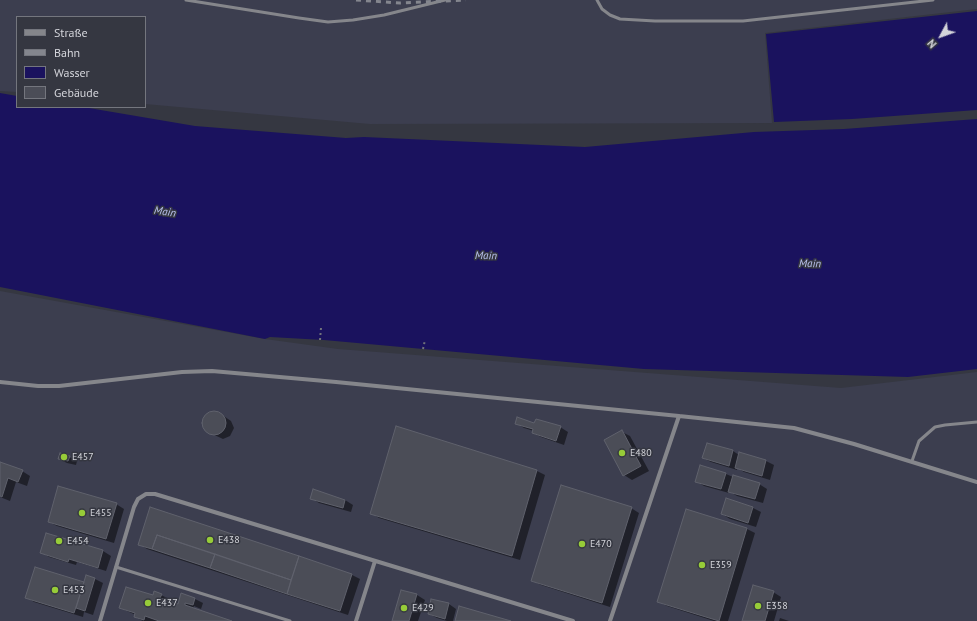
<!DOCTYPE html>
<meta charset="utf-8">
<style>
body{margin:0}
#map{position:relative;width:977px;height:621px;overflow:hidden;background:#353741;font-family:"PT Sans",sans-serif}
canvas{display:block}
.legend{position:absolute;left:16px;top:16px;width:130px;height:92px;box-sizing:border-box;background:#353741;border:1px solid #74767e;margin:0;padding:5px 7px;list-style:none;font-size:12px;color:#d3d4da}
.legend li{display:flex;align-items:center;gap:8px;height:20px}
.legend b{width:20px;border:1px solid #74767e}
.north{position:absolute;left:921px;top:16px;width:40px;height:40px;-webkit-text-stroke:3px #353741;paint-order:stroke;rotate:229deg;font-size:11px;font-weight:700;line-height:16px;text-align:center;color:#d3d4da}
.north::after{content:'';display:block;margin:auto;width:14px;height:18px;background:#d3d4da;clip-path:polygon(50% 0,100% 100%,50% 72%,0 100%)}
</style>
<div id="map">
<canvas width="977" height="621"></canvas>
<ul class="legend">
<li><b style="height:5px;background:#85868b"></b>Straße</li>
<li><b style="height:5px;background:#84868e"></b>Bahn</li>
<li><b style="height:11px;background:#1a125e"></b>Wasser</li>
<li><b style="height:11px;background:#4b4d57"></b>Gebäude</li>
</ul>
<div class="north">N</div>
</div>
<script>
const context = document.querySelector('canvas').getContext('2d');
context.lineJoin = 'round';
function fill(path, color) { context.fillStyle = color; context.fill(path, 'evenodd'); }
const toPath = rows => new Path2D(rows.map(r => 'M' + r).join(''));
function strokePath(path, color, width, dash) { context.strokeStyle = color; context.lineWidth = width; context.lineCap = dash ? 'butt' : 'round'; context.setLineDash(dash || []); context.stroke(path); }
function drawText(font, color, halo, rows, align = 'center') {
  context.font = font + ' "PT Sans",sans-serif'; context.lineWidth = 3; context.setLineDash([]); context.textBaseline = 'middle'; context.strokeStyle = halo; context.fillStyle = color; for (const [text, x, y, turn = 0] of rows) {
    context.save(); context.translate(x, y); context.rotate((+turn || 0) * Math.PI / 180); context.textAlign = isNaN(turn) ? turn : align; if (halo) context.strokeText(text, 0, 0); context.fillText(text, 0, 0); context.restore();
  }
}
fill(toPath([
 [0,0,977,0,977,9,765,33,772,123,370,124,145,104,145,17,17,17,17,92,0,91],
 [0,291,265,339,338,349,841,388,977,372,977,621,0,621]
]), '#3c3e4f');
fill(toPath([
 [977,11,977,110,852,119,774,122,766,34],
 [0,93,17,96,17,107,83,107,195,126,346,138,364,137,585,147,754,132,844,129,977,119,977,369,908,377,644,369,324,340,270,337,265,339,0,287]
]), '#1a125e');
fill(toPath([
 [213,412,219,413,231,421,234,428,230,436,223,439,206,431,203,424,206,415],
 [516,423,535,424,560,427,568,432,564,445,541,437,533,433,534,431,524,428],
 [622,432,630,436,649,471,632,480,624,475],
 [733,451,739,455,766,461,774,465,770,480,744,472,737,468,737,470,711,462,703,458],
 [69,457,77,461,76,465,67,463,59,459],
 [0,463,22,471,30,476,27,486,16,482,10,501,0,497],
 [701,466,726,474,733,477,759,484,767,489,763,503,737,496,730,492,729,493,704,486,696,481],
 [537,471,545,475,520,560,379,518,371,513],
 [314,491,345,500,353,505,351,512,319,503,311,498],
 [116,504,124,509,114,543,57,526,49,522],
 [151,508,352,575,360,579,348,615,147,549,139,544],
 [631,508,639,513,610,607,541,585,533,581],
 [753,508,761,512,756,527,730,519,722,514],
 [687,510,747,529,755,533,728,621,714,621,667,606,659,602],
 [47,534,103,551,111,556,106,571,77,562,76,565,49,557,41,552],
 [95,579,103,583,93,615,84,612,83,617,34,602,26,597,84,584],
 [402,591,417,595,425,600,418,621,393,621],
 [773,592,781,597,774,621,743,621],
 [161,595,169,599,168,602,178,605,195,599,203,603,201,609,194,606,193,609,229,621,143,621,135,617,136,615,120,608],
 [449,604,456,609,453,621,447,621,437,618,429,614],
 [780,618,789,621,779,621]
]), '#0007');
const building = toPath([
 '202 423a12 12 0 1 1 24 0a12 12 0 1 1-24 0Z',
 [517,417,534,423,536,419,561,426,556,441,532,433,533,429,515,424,517,417],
 [396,426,537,470,512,556,370,514,396,426],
 [622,430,641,466,623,476,604,440,622,430],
 [707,443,733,450,729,466,702,458,707,443],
 [739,452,766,460,762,476,735,468,739,452],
 [60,453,70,456,68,461,58,459,60,453],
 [0,462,23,470,18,482,8,478,2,497,0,496,0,462],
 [700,465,726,473,721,489,695,482,700,465],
 [733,475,760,483,755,499,728,492,733,475],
 [561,485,632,507,602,603,531,581,561,485],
 [58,486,117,503,106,539,48,522,58,486],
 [313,489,345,500,343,508,310,499,313,489],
 [726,498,753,507,748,523,721,514,726,498],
 [150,507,299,556,291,580,157,535,152,549,138,545,150,507],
 [686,509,747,528,719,621,657,602,686,509],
 [46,533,103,550,98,568,69,559,68,562,40,553,46,533],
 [157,535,215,554,210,568,152,549,157,535],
 [215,554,291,580,287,594,210,568,215,554],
 [299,556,352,574,340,611,287,594,299,556],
 [35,567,84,582,74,613,25,598,35,567],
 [86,575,95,578,85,611,76,608,86,575],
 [753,585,774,591,765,621,742,621,753,585],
 [126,587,153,595,154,591,162,594,160,598,178,604,181,593,195,598,193,605,185,603,185,605,232,621,159,621,145,616,144,620,134,617,135,613,119,608,126,587],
 [401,590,417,594,409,621,392,621,401,590],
 [431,599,449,603,445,619,428,614,431,599],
 [459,606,511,621,455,621,459,606]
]);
fill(building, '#4b4d57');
strokePath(building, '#5f616c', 1);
strokePath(toPath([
 [320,340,321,328],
 [423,349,425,340]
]), '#71737b', 2, [2, 3]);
strokePath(toPath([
 [186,0,299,18,328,22,353,20,384,15,445,0],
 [597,0,602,9,610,15,620,19,655,21,743,21,933,0],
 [912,461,919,441,935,427,945,425,977,422],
 [116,567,290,621]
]), '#85868b', 3);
strokePath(toPath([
 [0,382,38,386,59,386,182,372,212,371,336,382,679,416,794,428,854,444,977,482],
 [100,621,134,507,138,499,146,494,155,494,573,621],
 [356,621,375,561],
 [610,621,679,416]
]), '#85868b', 4);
strokePath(toPath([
 [356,0,400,3,466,0]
]), '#84868e', 3, [5, 5]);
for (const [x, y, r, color] of [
 [622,453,4,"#97cc38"],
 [64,457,4,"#97cc38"],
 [82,513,4,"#97cc38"],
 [210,540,4,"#97cc38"],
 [59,541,4,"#97cc38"],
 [582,544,4,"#97cc38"],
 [702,565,4,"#97cc38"],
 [55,590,4,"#97cc38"],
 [148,603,4,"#97cc38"],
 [758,606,4,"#97cc38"],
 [404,608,4,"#97cc38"]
]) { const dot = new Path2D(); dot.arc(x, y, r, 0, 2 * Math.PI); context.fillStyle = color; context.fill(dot); strokePath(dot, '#353741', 1.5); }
drawText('10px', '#d3d4da', '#353741', [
 ["E480",630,453],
 ["E457",72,457],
 ["E455",90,513],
 ["E438",218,540],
 ["E454",67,541],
 ["E470",590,544],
 ["E359",710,565],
 ["E453",63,590],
 ["E437",156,603],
 ["E358",766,606],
 ["E429",412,608]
], 'left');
drawText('italic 11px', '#b9c1ed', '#353741', [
 ["Main",165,212,9],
 ["Main",486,256,1],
 ["Main",810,264,1]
]);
</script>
